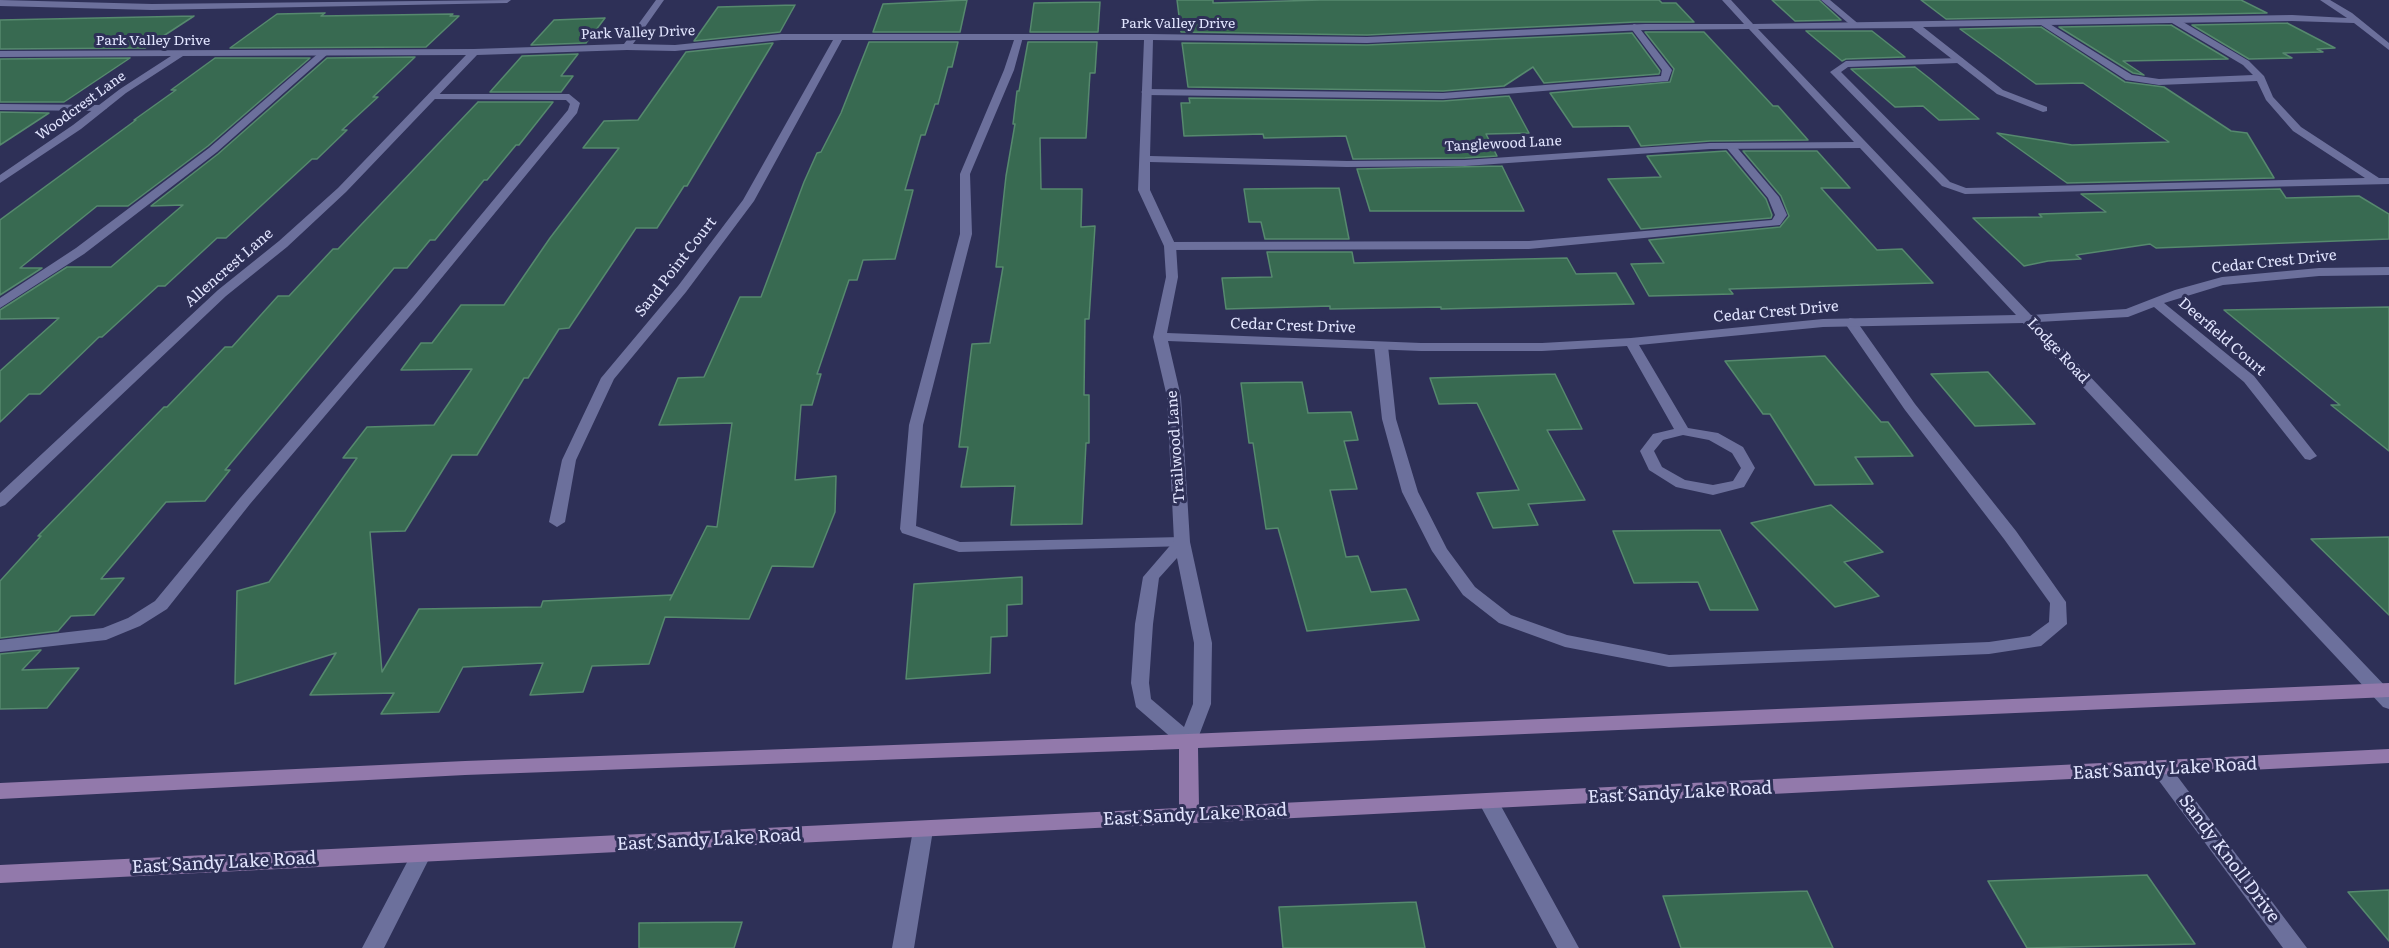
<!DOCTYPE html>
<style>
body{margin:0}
canvas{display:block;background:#2e3057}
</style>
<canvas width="2389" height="948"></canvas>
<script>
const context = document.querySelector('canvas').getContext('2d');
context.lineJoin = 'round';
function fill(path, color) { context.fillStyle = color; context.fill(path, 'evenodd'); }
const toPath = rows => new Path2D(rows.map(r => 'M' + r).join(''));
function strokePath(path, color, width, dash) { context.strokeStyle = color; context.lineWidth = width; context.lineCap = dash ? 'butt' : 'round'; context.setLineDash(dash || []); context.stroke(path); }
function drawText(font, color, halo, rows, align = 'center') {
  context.font = font + ' Literata,serif'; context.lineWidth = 6; context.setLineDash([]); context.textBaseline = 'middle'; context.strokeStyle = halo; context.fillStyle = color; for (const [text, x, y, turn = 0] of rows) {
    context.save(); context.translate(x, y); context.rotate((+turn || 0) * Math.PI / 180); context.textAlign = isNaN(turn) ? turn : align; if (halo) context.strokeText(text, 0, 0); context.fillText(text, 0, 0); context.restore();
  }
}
const building = toPath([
 [967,0,960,32,873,32,883,4,967,0],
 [1177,0,1213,0,1213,3,1321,0,1659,0,1662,3,1676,3,1694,22,1635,22,1367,35,1181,32,1177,0],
 [1772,0,1819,0,1841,20,1795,21,1772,0],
 [1921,0,2241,0,2267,13,1946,19,1921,0],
 [1100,2,1098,32,1030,32,1034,3,1100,2],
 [795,5,780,32,694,41,718,7,795,5],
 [325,13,321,16,453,14,450,16,459,16,426,47,230,48,277,14,325,13],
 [194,16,145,48,0,49,0,20,194,16],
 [605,18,586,43,531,45,554,20,605,18],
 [2287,23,2335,48,2317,49,2323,52,2283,53,2292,58,2249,59,2192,25,2287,23],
 [2171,25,2228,59,2123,61,2144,75,2133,73,2059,27,2171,25],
 [2041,27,2125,82,2164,87,2231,131,2247,133,2274,178,2067,183,1997,133,2072,145,2169,142,2083,83,2036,84,1960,29,2041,27],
 [1806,31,1872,31,1905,57,1846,59,1842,61,1806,31],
 [1645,32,1704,32,1773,106,1778,106,1808,140,1710,141,1641,146,1629,126,1573,127,1550,93,1670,82,1674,69,1645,32],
 [1632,33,1660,71,1659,74,1544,83,1533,67,1504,86,1443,91,1188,87,1182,43,1367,45,1632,33],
 [869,42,958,42,952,67,948,67,938,104,935,104,925,135,921,135,905,190,913,190,895,259,863,260,857,280,849,280,817,374,821,374,812,405,801,405,795,480,836,476,835,512,813,567,772,566,749,619,665,617,649,664,592,666,583,692,530,695,543,663,463,667,439,712,381,714,394,693,310,695,336,653,235,684,237,591,269,582,357,458,343,458,367,427,434,425,472,369,401,370,421,343,432,343,461,305,504,305,550,238,619,148,583,148,604,121,638,120,686,52,773,43,687,186,684,186,657,228,636,228,569,328,559,329,528,378,524,378,477,455,452,455,405,531,370,532,382,672,419,609,541,607,543,601,672,595,670,600,707,526,717,527,732,423,659,425,678,378,704,377,740,297,761,297,804,182,817,153,821,152,841,113,869,42],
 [1028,42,1097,42,1095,73,1090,73,1086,138,1040,138,1041,189,1082,189,1081,227,1095,226,1089,319,1085,319,1084,395,1089,395,1089,443,1086,443,1082,524,1011,525,1015,486,961,487,968,447,959,447,972,344,990,343,1003,267,996,267,1006,176,1015,124,1013,124,1017,91,1019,91,1028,42],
 [578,54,561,76,573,76,561,92,490,92,522,56,578,54],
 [415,57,373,97,378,97,342,130,347,130,317,159,312,159,226,238,217,238,165,286,158,286,102,337,99,337,40,394,29,394,0,422,0,371,59,318,0,319,0,310,67,267,111,267,183,205,151,206,218,154,327,58,415,57],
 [130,58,64,102,0,102,0,59,130,58],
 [215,58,310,58,208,146,128,206,97,206,20,268,42,268,0,295,0,220,136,120,134,120,176,90,171,90,215,58],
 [1915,67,1929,78,1979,119,1939,120,1923,106,1895,107,1851,69,1915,67],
 [1509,96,1529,133,1486,134,1497,156,1465,158,1353,159,1346,136,1264,138,1263,134,1184,136,1181,103,1190,103,1189,98,1443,101,1509,96],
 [478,102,553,102,519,145,516,145,487,180,484,180,435,240,430,240,407,268,394,268,225,470,230,470,205,501,166,502,101,579,124,578,94,615,71,616,58,631,0,638,0,581,41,536,38,536,164,407,167,407,225,347,232,347,278,296,289,296,333,249,338,249,478,102],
 [0,112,49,113,0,145,0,112],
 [1726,151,1766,199,1772,215,1771,218,1641,229,1608,179,1661,177,1647,156,1726,151],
 [1743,151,1817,151,1850,188,1821,188,1877,250,1902,249,1933,283,1729,289,1733,294,1649,296,1631,264,1664,263,1649,240,1780,227,1789,216,1781,196,1743,151],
 [1502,166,1524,211,1370,211,1357,169,1502,166],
 [1339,188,1349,239,1265,239,1261,222,1249,222,1244,189,1339,188],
 [2280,189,2286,198,2359,196,2389,214,2389,239,2156,248,2150,244,2076,255,2081,259,2048,261,2024,266,1973,218,2042,217,2039,214,2106,212,2081,194,2280,189],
 [1267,252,1352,252,1354,263,1567,258,1576,274,1616,273,1634,304,1441,309,1441,307,1330,309,1330,306,1226,309,1222,278,1272,277,1267,252],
 [2389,307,2389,451,2331,405,2340,405,2224,310,2389,307],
 [1825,356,1881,422,1888,422,1913,456,1855,457,1873,484,1815,485,1770,414,1763,414,1725,361,1825,356],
 [1988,372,2035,424,1975,426,1931,374,1988,372],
 [1555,374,1582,429,1547,430,1585,500,1528,504,1538,525,1493,528,1477,493,1519,490,1477,403,1439,404,1430,378,1555,374],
 [1302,382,1308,413,1351,412,1358,440,1344,441,1357,489,1330,490,1346,557,1358,556,1371,592,1406,589,1419,620,1307,631,1278,528,1266,529,1253,443,1249,443,1241,383,1302,382],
 [1831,505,1883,552,1844,562,1879,596,1835,607,1751,523,1831,505],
 [1720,530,1758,610,1710,610,1698,582,1634,583,1613,531,1720,530],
 [2389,537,2389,615,2311,539,2389,537],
 [1022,577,1022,604,1007,605,1007,636,991,637,990,673,906,679,914,584,1022,577],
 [41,650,22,670,79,668,47,708,0,709,0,654,41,650],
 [2147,875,2195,944,2027,948,1988,881,2147,875],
 [2389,890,2389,941,2348,892,2389,890],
 [1807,891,1833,948,1681,948,1663,896,1807,891],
 [1416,902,1425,948,1283,948,1279,907,1416,902],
 [742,922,734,948,639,948,639,923,742,922]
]);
fill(building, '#386a51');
strokePath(building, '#56896e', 1.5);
fill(toPath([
 [0,0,152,4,511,0,507,3,152,10,0,6,0,0],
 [1821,0,1830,0,1861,26,1854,28,1821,0],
 [2172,19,2178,19,2249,61,2264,76,2273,97,2301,127,2379,178,2389,178,2389,184,1965,194,1942,186,1830,72,1846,61,1962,58,1964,60,1959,63,1848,67,1841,72,1950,182,1966,188,2365,178,2293,131,2266,100,2257,81,2159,85,2126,80,2038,23,2045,21,2132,75,2159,79,2253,75,2243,65,2172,23,2172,19],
 [1634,24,1637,25,1672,70,1668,81,1443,99,1146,95,1141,92,1146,89,1443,93,1661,76,1662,70,1630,27,1634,24],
 [1019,34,1023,37,1014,70,970,174,972,234,923,425,916,526,960,542,1182,537,1188,538,1190,542,1188,546,959,552,902,533,900,529,909,425,960,234,960,174,1004,70,1015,37,1019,34],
 [321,51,329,53,217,152,84,254,0,308,0,298,76,248,209,148,321,51],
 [429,94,569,94,580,103,577,113,421,303,250,504,167,609,140,626,106,640,0,652,0,640,103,628,128,618,155,601,240,498,413,297,568,110,570,104,566,100,432,99,429,98,429,94],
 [0,104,102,105,107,108,102,111,0,110,0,104],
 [1730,143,1734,144,1779,197,1787,215,1780,225,1529,249,1170,250,1164,246,1170,242,1529,241,1772,220,1775,215,1768,198,1725,146,1730,143],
 [1850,318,1855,319,1915,404,2016,531,2066,602,2067,624,2041,646,1989,654,1669,667,1565,647,1499,623,1463,595,1432,551,1402,492,1382,419,1374,346,1381,342,1388,346,1396,419,1418,492,1447,549,1475,587,1511,615,1567,635,1669,655,1989,642,2030,636,2049,622,2050,603,2004,539,1905,410,1844,322,1850,318]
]), '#6c709c');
fill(toPath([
 [656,0,664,0,633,44,675,45,781,34,1149,34,1367,37,1645,24,1744,24,1722,0,1731,0,1753,24,2292,15,2347,18,2320,0,2330,0,2352,13,2389,43,2389,50,2354,23,2292,21,1923,27,2003,90,2047,107,2047,111,2043,112,1997,94,1912,28,1758,29,2031,315,2126,309,2175,290,2222,277,2319,268,2389,267,2389,275,2319,276,2223,285,2164,303,2254,376,2317,456,2310,460,2305,459,2244,382,2154,307,2128,317,2038,322,2389,690,2389,709,2383,707,2023,323,1823,327,1639,345,1688,428,1718,433,1743,447,1755,468,1744,487,1713,495,1676,487,1649,470,1640,451,1653,434,1674,429,1627,346,1542,351,1421,351,1168,341,1181,397,1190,542,1212,643,1211,704,1195,746,1188,748,1181,746,1136,707,1131,683,1135,624,1143,577,1174,541,1167,397,1153,337,1166,277,1164,246,1138,190,1144,40,842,40,754,201,686,292,614,379,576,460,565,522,557,527,549,522,562,460,601,378,678,286,743,200,833,40,781,40,675,51,627,50,477,55,346,192,287,247,226,296,5,505,0,507,0,493,218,290,279,241,338,188,466,55,183,56,126,93,81,129,0,183,0,175,73,125,120,89,171,56,0,57,0,51,474,49,624,44,656,0],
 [1749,29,1854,142,1710,143,1465,160,1347,161,1150,156,1153,40,1367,43,1645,30,1749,29],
 [1860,148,2016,315,1823,319,1631,338,1542,343,1421,343,1167,333,1178,277,1176,246,1150,190,1150,162,1347,167,1465,166,1710,149,1860,148],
 [1683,435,1709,440,1732,453,1741,468,1733,481,1713,485,1685,480,1662,467,1654,451,1663,440,1683,435],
 [1177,558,1194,643,1193,704,1184,727,1151,699,1149,683,1153,624,1159,578,1177,558],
 [2161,761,2168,764,2307,948,2283,948,2154,774,2151,769,2154,764,2161,761],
 [1489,795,1496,797,1579,948,1557,948,1479,803,1482,797,1489,795],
 [923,822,930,824,933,830,914,948,892,948,913,830,916,824,923,822],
 [422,845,429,847,432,853,384,948,362,948,415,847,422,845]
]), '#6c709c');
fill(toPath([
 [2389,683,2389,697,1198,748,1199,807,2389,749,2389,763,0,883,0,865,1179,808,1179,749,465,775,0,799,0,783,465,761,1188,734,2389,683]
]), '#9279ab');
drawText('14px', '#e1e4fe', '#2e3057', [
 ["Park Valley Drive",1178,24],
 ["Park Valley Drive",638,33,-2],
 ["Park Valley Drive",153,41],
 ["Woodcrest Lane",81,106,-36],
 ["Tanglewood Lane",1503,144,-3]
]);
drawText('15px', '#e1e4fe', '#2e3057', [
 ["Cedar Crest Drive",2274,262,-6],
 ["Sand Point Court",676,267,-52],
 ["Allencrest Lane",229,268,-41],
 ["Cedar Crest Drive",1776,312,-5],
 ["Cedar Crest Drive",1293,326,2],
 ["Deerfield Court",2222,337,41],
 ["Lodge Road",2058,351,47],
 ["Trailwood Lane",1176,447,-94]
]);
drawText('18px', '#e1e4fe', '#2e3057', [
 ["East Sandy Lake Road",2165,769,-3],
 ["East Sandy Lake Road",1680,793,-3],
 ["East Sandy Lake Road",1195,815,-3],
 ["East Sandy Lake Road",709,840,-3],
 ["Sandy Knoll Drive",2229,859,53],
 ["East Sandy Lake Road",224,863,-3]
]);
</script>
